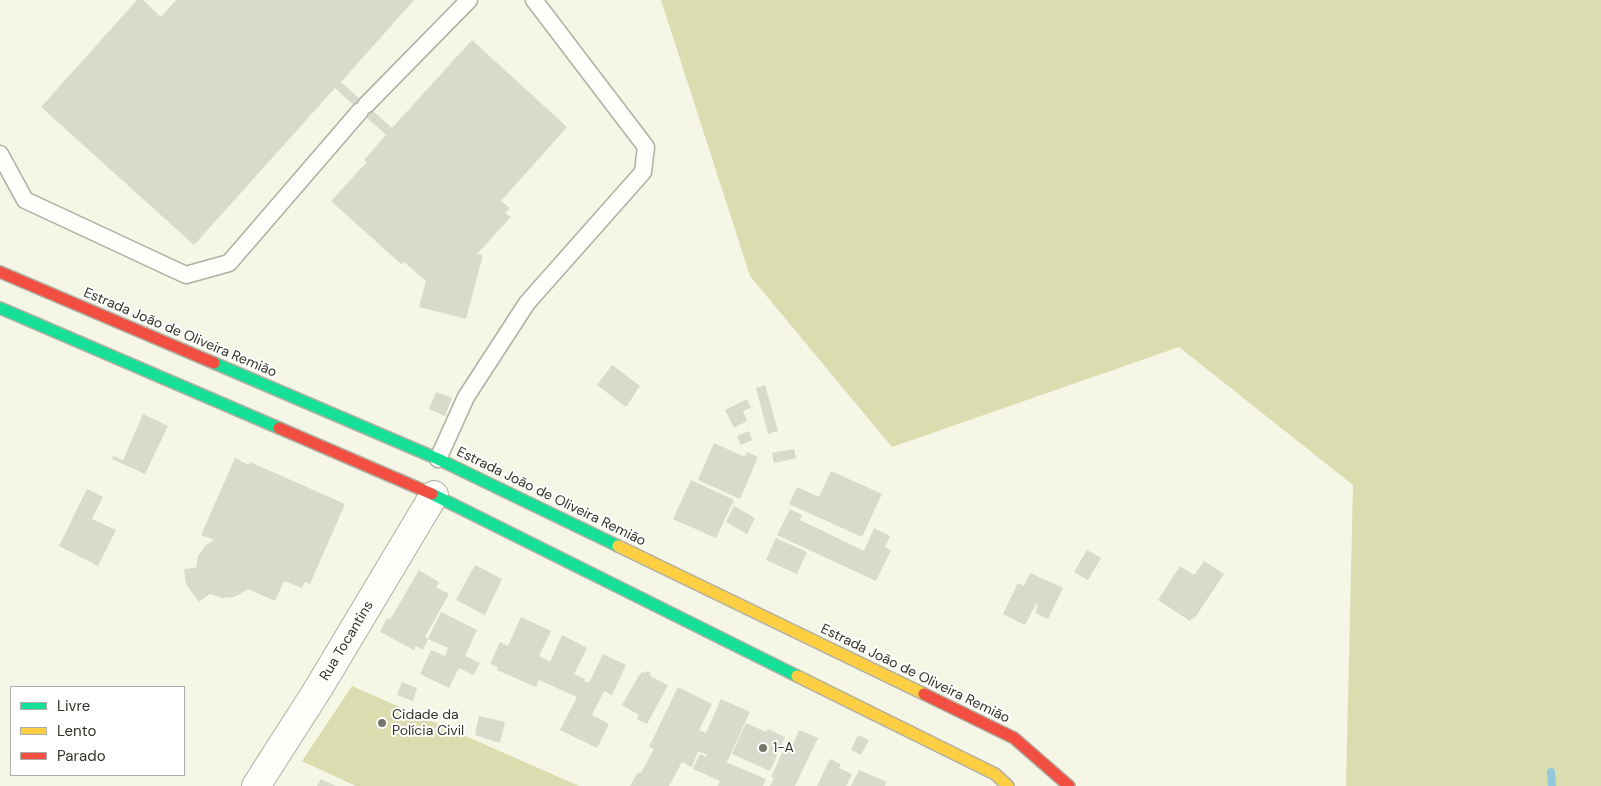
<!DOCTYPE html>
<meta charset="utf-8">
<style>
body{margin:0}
#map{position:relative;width:1601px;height:786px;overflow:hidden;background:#f5f6e5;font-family:"DM Sans",sans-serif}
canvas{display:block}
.legend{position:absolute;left:10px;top:686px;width:175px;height:90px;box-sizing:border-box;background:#fff;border:1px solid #adada9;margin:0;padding:6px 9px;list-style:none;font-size:15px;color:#323227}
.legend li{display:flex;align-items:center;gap:10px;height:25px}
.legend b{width:25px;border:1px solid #adada9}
</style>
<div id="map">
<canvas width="1601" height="786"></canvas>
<ul class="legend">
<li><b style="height:6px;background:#16e098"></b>Livre</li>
<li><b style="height:6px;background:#ffcf43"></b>Lento</li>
<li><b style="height:6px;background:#f24e42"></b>Parado</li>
</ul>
</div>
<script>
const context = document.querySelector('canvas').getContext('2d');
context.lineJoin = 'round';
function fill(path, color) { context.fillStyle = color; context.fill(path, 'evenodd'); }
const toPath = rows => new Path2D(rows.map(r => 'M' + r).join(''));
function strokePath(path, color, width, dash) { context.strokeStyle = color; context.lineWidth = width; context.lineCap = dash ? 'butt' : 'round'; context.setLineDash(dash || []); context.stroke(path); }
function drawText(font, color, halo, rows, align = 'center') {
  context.font = font + ' "DM Sans",sans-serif'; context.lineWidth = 4; context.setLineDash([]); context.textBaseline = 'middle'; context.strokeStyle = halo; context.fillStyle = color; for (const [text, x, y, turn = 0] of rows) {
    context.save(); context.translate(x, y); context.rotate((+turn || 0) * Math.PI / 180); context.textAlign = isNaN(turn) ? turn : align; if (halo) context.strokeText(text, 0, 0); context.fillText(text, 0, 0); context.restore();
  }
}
fill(toPath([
 [661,0,1601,0,1601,786,1346,786,1353,485,1179,347,892,447,750,276],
 [352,686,579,786,356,786,302,761]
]), '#dbdcaf');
strokePath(toPath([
 [1551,772,1552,786]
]), '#96c8db', 8);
fill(toPath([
 [137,0,143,0,161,17,176,0,414,0,341,82,392,128,472,40,567,127,501,201,510,208,505,213,511,217,477,254,483,255,466,319,419,307,426,281,404,262,401,264,331,201,367,162,364,160,386,135,335,88,194,245,41,107],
 [612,365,640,386,626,407,597,385],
 [765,385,778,431,768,434,756,388],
 [436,392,452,398,445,416,429,409],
 [747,399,751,408,743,411,747,421,734,428,725,410],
 [143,414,168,426,145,474,112,459,113,456,123,460],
 [749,431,752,440,741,445,737,436],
 [714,443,745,457,747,452,758,457,740,499,698,480],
 [794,449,796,458,774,463,772,453],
 [235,458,249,465,250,462,345,504,310,584,305,582,302,588,284,581,275,601,248,589,234,597,223,598,210,594,199,602,186,584,184,569,196,568,198,556,205,546,214,540,201,535],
 [831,471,882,494,862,537,789,504,797,487,819,497],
 [691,480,734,500,716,538,673,519],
 [87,489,103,497,92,519,116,530,98,566,59,546],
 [734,506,755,518,747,534,726,522],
 [790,509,802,515,800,520,864,551,874,528,890,536,885,547,891,550,876,581,777,535],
 [776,538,807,552,797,574,766,560],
 [1087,550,1101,558,1088,580,1074,572],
 [1204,561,1224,574,1194,619,1192,618,1190,621,1158,600,1180,566,1194,575],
 [475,565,502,579,485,615,456,600],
 [419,570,439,582,436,587,449,594,425,637,428,639,423,650,416,646,414,650,380,632,387,618,390,620],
 [1030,573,1063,588,1048,619,1035,613,1038,605,1036,604,1025,625,1003,614,1018,583,1024,586],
 [441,612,477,630,465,656,480,663,473,675,459,668,449,688,420,674,431,650,445,656,448,648,428,639],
 [521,617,551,631,539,656,550,662,562,635,587,648,574,674,585,679,584,681,589,683,603,654,626,665,612,695,604,691,592,715,609,724,597,748,560,730,577,697,539,680,536,687,497,670,498,667,490,664,500,642,508,646],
 [647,671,651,673,650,676,668,685,647,724,637,719,639,715,622,705,638,677,642,672,645,673],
 [402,682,417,688,413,701,397,695],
 [678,687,712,704,699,730,706,733,721,699,750,712,726,764,728,763,766,779,763,786,718,786,720,781,693,769,700,754,706,757,707,755,698,751,692,767,682,762,669,786,630,786,638,772,641,773,654,749,649,747],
 [479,716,505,722,500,743,475,735],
 [746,723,766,732,768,729,785,737,770,771,732,754],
 [799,730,818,738,795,786,770,786,774,778,771,777,786,744,792,747],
 [858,735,869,740,861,755,851,750],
 [830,759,841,764,839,768,852,774,846,786,817,786],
 [859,770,887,782,885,786,851,786],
 [321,779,336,786,317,786]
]), '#d9d9cc');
const lane = toPath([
 [366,105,469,0],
 [0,154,25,200,186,275,229,263,360,111],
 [438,459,466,397,527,303,643,172,646,147,534,0]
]);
const street = toPath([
 [256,786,318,689,434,495]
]);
const fast = toPath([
 [0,308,279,428],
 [214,363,438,459,618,546],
 [432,494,797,676]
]);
const slow = toPath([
 [618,546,924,694],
 [797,676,995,774,1008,786]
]);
const jam = toPath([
 [0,272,214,363],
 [279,428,432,494],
 [924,694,1014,738,1069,786]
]);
strokePath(lane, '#afafa2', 19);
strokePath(street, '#afafa2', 30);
strokePath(fast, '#afafa2', 14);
strokePath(slow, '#afafa2', 14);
strokePath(jam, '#afafa2', 14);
strokePath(lane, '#fefefb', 16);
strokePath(street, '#fefefb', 28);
strokePath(fast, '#16e098', 11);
strokePath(slow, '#ffcf43', 11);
strokePath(jam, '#f24e42', 11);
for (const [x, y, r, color] of [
 [382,723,5,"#76776a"],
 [763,748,5,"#76776a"]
]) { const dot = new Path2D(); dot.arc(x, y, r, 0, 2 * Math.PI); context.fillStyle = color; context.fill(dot); strokePath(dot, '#fff', 2); }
drawText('14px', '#323227', '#fff', [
 ["Estrada João de Oliveira Remião",180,333,23],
 ["Estrada João de Oliveira Remião",551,497,26],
 ["Rua Tocantins",347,641,-59],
 ["Estrada João de Oliveira Remião",915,674,26]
]);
drawText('14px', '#323227', '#fff', [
 ["Cidade da",392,715],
 ["Polícia Civil",392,731],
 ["1-A",773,748]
], 'left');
</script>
